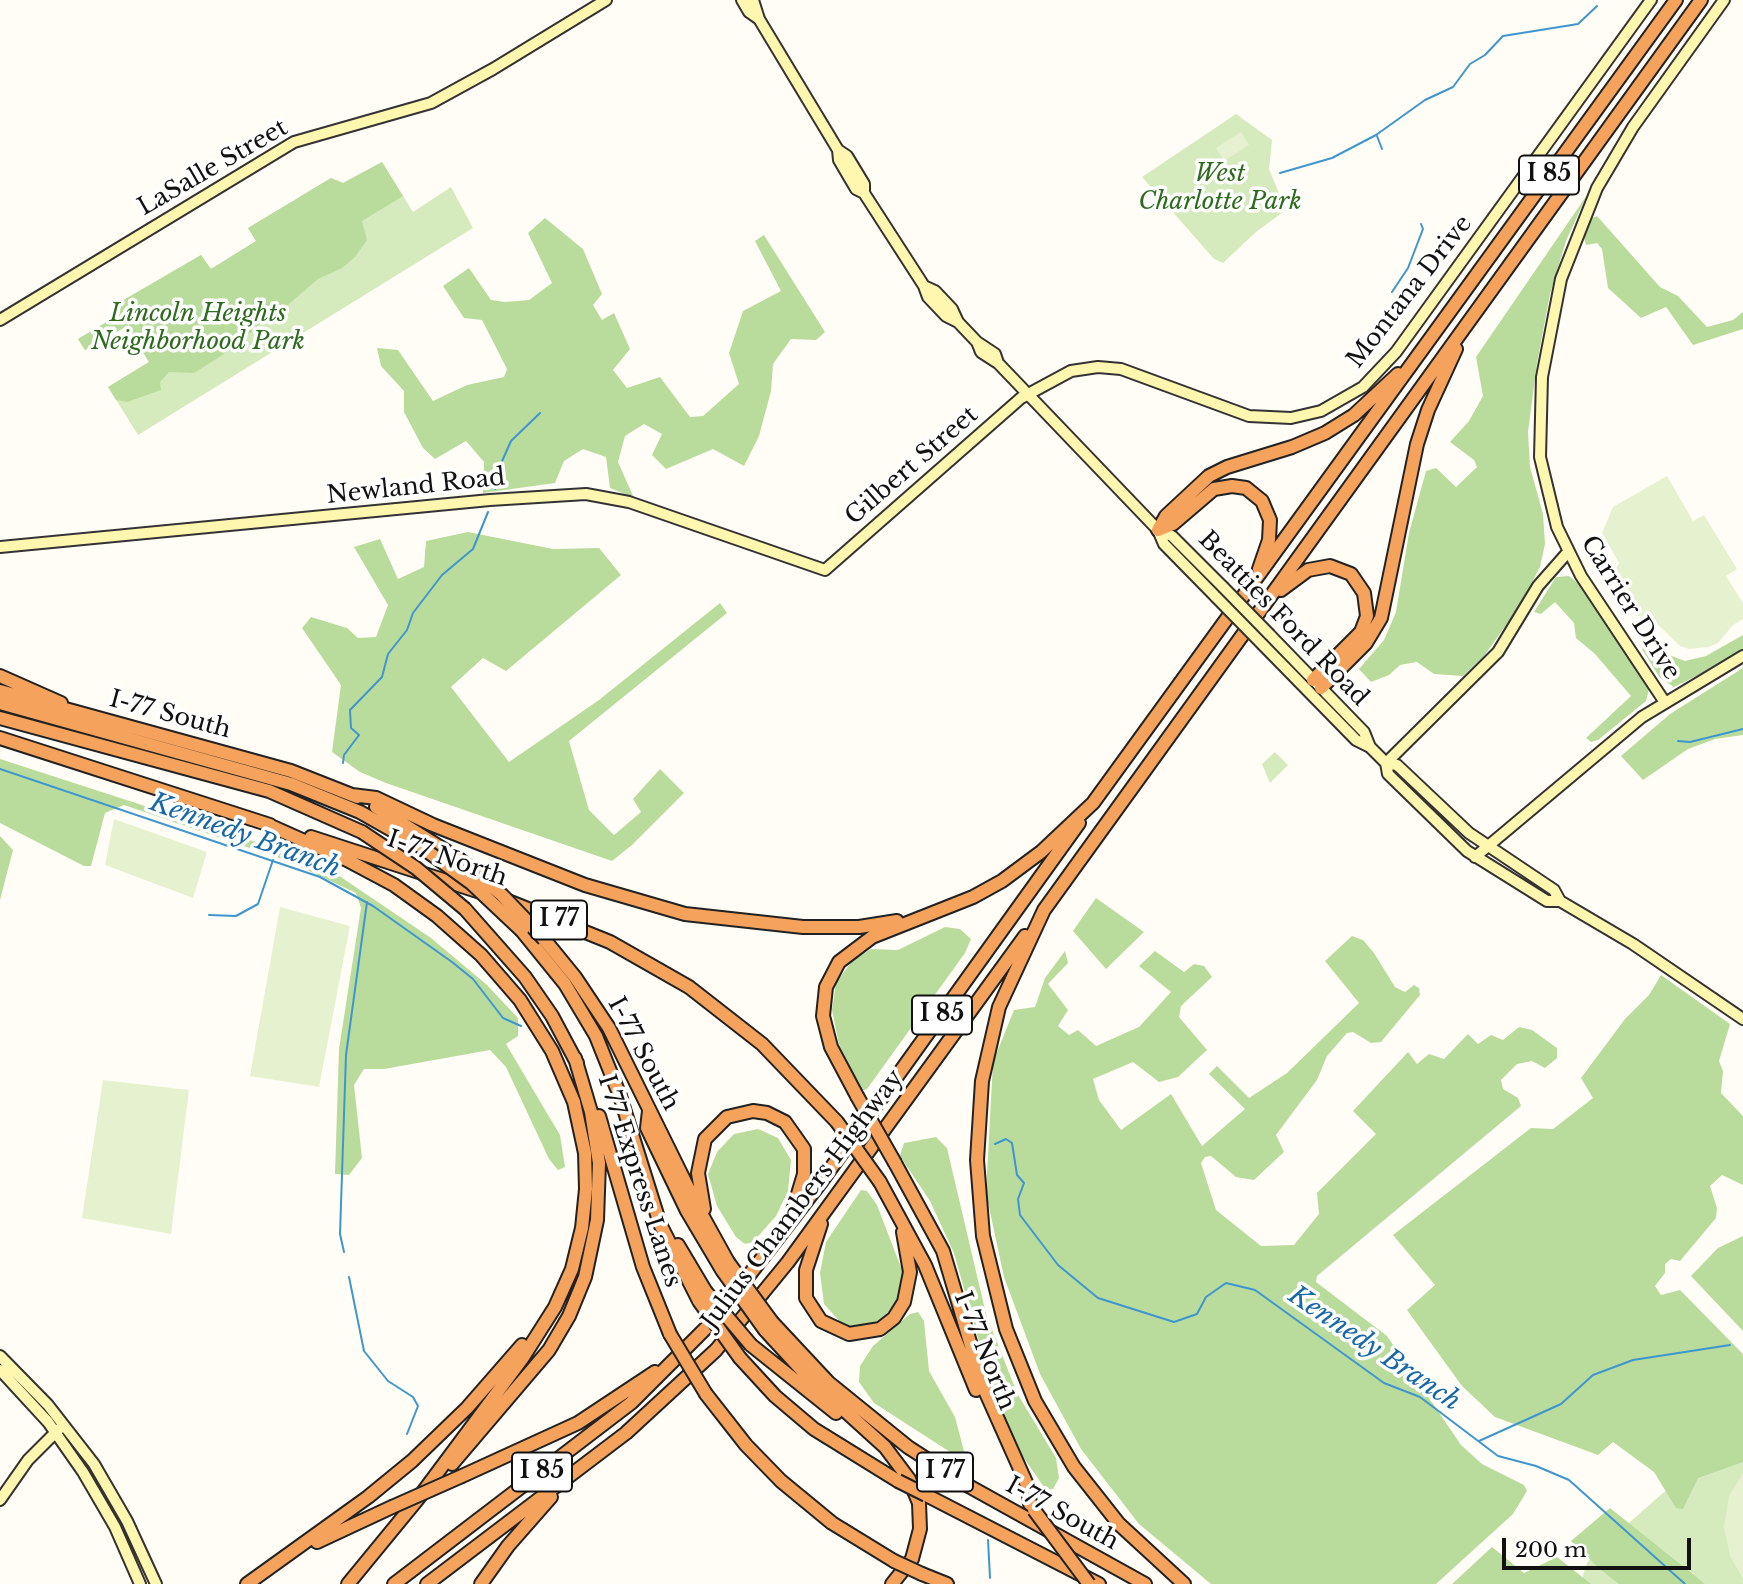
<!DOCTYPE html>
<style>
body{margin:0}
#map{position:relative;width:1743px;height:1584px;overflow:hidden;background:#fffdf5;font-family:"Libre Baskerville",serif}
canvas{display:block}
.scale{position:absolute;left:1502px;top:1538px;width:189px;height:32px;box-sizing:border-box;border:4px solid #111;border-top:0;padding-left:9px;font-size:21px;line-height:24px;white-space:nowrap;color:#111;-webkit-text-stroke:5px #fff;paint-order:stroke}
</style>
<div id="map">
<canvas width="1743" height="1584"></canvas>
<div class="scale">200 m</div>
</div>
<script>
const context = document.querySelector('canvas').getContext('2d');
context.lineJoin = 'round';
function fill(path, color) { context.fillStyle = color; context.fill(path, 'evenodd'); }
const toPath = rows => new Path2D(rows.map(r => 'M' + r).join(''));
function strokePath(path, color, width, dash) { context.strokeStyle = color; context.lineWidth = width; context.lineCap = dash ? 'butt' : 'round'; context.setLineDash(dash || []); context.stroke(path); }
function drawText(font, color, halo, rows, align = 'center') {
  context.font = font + ' "Libre Baskerville",serif'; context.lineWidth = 7; context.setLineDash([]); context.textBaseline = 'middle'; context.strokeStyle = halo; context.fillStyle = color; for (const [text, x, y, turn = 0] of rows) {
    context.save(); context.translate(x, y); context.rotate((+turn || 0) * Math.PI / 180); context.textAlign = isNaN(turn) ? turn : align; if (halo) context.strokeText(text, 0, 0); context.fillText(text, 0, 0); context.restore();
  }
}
fill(toPath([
 [1236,114,1272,140,1269,169,1286,210,1256,232,1223,263,1214,259,1142,177],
 [382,162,413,212,451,187,473,228,138,435,108,387,149,362,127,326,85,350,78,339,120,314,115,305,201,255,211,269,256,241,248,228,331,178,343,183],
 [1275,752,1288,765,1270,783,1262,764],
 [1743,1455,1743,1584,1580,1584,1587,1563,1598,1550,1663,1493,1679,1482]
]), '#d5ebbd');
fill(toPath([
 [382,162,403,196,362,221,367,240,355,257,342,268,318,279,282,310,260,323,253,332,234,340,224,354,194,373,169,372,160,382,161,390,127,402,116,400,108,387,149,362,127,326,85,350,78,339,120,314,115,305,201,255,211,269,256,241,248,228,331,178,343,183],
 [1587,195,1566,241,1550,294,1537,363,1528,432,1530,467,1543,514,1545,544,1540,567,1517,610,1484,656,1463,676,1434,674,1417,662,1400,665,1389,675,1371,682,1359,669,1384,640,1396,612,1409,533,1426,471,1436,468,1456,487,1477,467,1474,460,1450,442,1469,421,1483,396,1476,357],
 [1597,216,1660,287,1678,296,1707,327,1733,320,1743,312,1743,329,1693,345,1666,307,1641,318,1608,288,1602,249,1597,243,1586,245,1584,238,1590,219],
 [545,218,583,249,602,294,593,305,602,320,614,313,630,349,613,370,627,388,660,377,690,417,703,416,739,384,729,353,743,311,781,291,755,241,764,235,825,332,816,340,791,339,773,364,771,391,759,436,744,466,713,449,666,469,652,455,662,434,644,424,625,436,618,462,634,498,610,488,606,457,583,449,564,461,555,483,483,493,484,462,466,441,435,459,423,448,404,412,404,391,381,366,377,348,398,350,433,401,467,385,504,377,507,369,482,320,464,318,443,286,469,268,491,300,505,302,529,300,552,283,528,233],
 [468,532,553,549,599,548,621,575,506,671,483,658,451,687,509,762,599,700,720,603,727,613,569,741,589,810,614,835,641,812,633,799,660,769,684,793,632,845,612,861,386,783,360,772,332,752,341,685,302,628,311,617,347,628,358,638,376,637,388,605,354,547,380,539,398,579,424,567,426,541],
 [1569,576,1580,585,1649,689,1646,701,1598,740,1591,742,1586,738,1631,696,1595,654,1576,638,1574,623,1555,602,1541,614,1534,612,1556,577],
 [1743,635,1743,653,1674,687,1660,678,1642,649,1645,646,1685,661,1706,656],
 [1743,668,1743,735,1715,739,1688,749,1643,780,1621,756,1670,714],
 [0,759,293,854,329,869,431,938,487,985,518,1018,518,1036,506,1044,560,1135,565,1167,558,1170,549,1159,506,1067,490,1050,384,1069,364,1069,354,1085,362,1158,349,1175,335,1174,339,1049,361,908,356,893,288,861,124,805,105,813,91,866,84,866,0,823],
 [0,836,13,850,0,900],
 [1096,898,1144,932,1106,969,1073,931],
 [945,927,960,929,971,939,965,953,867,1089,862,1091,839,1044,832,1010,836,983,852,961,871,949,898,950],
 [1352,936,1363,940,1374,953,1395,987,1405,992,1414,985,1419,988,1420,995,1381,1042,1371,1043,1353,1032,1347,1033,1327,1056,1317,1080,1276,1135,1284,1152,1254,1180,1236,1177,1211,1156,1205,1157,1201,1163,1216,1210,1261,1246,1294,1245,1319,1214,1317,1193,1376,1134,1353,1111,1408,1052,1417,1064,1429,1054,1444,1059,1468,1034,1478,1044,1491,1035,1503,1040,1519,1027,1532,1030,1557,1048,1557,1058,1545,1068,1532,1061,1517,1064,1501,1080,1503,1089,1518,1098,1521,1106,1317,1276,1316,1282,1387,1336,1461,1445,1482,1464,1524,1485,1527,1491,1513,1514,1436,1584,1211,1584,1139,1524,1081,1449,1040,1374,1004,1277,986,1193,993,1062,1014,1010,1035,1007,1045,978,1065,951,1068,963,1048,984,1068,1010,1058,1026,1069,1035,1078,1030,1096,1046,1139,1027,1171,992,1139,966,1155,951,1184,972,1194,964,1204,966,1212,977,1181,1006,1179,1017,1207,1050,1178,1077,1159,1082,1133,1062,1093,1079,1099,1100,1121,1130,1171,1094,1202,1146,1245,1109,1209,1074,1217,1066,1249,1098,1287,1073,1359,1003,1325,961],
 [1661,975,1730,1024,1719,1061,1723,1071,1721,1093,1743,1116,1743,1185,1722,1175,1710,1186,1717,1208,1716,1218,1680,1261,1671,1259,1665,1264,1665,1273,1655,1286,1661,1295,1680,1290,1743,1354,1743,1462,1698,1478,1683,1509,1676,1508,1654,1472,1613,1442,1598,1455,1495,1417,1462,1386,1407,1310,1435,1285,1393,1235,1531,1128,1553,1129,1593,1098,1581,1078,1625,1019,1649,995],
 [758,1129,778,1138,791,1160,788,1191,776,1216,753,1242,745,1244,736,1237,717,1206,708,1174,717,1152,734,1134],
 [936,1137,947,1148,986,1314,1017,1393,1056,1458,1059,1478,1053,1489,1046,1490,1019,1451,994,1395,954,1253,930,1201,900,1156,904,1143],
 [861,1190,867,1191,877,1205,902,1270,903,1289,893,1308,875,1323,857,1329,842,1324,824,1304,820,1273,826,1242],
 [1743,1236,1743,1331,1691,1276,1718,1248],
 [918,1312,924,1321,929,1371,955,1417,965,1455,961,1459,874,1403,859,1382,860,1366,873,1346,910,1314],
 [1610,1508,1705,1584,1619,1584,1600,1569,1571,1541],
 [1492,1547,1524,1573,1557,1557,1591,1584,1452,1584]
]), '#b9dc9c');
fill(toPath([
 [1241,132,1249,145,1224,161,1216,148],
 [1667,476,1693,521,1704,515,1737,569,1726,576,1743,603,1743,619,1733,625,1718,643,1709,647,1689,649,1680,646,1653,620,1633,614,1612,576,1619,563,1602,533,1613,507],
 [114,819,207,852,193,898,105,865],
 [280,907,350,926,319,1087,250,1076],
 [103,1080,189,1090,171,1234,82,1218],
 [1743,1473,1743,1579,1730,1556,1724,1527,1729,1496]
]), '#e6f2cf');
strokePath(toPath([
 [1377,136,1382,149],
 [1280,173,1332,158,1376,135,1425,100,1453,87,1470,64,1485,55,1503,36,1578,24,1597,6],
 [1392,292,1408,268,1423,229,1421,224],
 [495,489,495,477,511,441,540,413],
 [1678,741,1690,742,1743,729],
 [343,763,344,755,359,735,351,728,350,710,382,677,388,654,407,630,413,613,442,575,473,549,488,512],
 [0,769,320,877,373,906,452,962,473,979,503,1018,521,1026],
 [209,915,236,916,258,904,273,860],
 [995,1144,1006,1139,1012,1143,1017,1175,1024,1183,1018,1199,1020,1215,1058,1265,1098,1298,1174,1322,1197,1314,1206,1297,1226,1283,1255,1290,1384,1383,1420,1397,1498,1456,1536,1466,1569,1480,1685,1584],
 [344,1252,340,1234,346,1055,367,902],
 [349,1277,364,1351,388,1381,413,1397,418,1406,407,1434],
 [1479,1441,1561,1404,1593,1375,1633,1360,1730,1345],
 [988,1540,990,1578]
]), '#3f96cf', 2);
const secondary = toPath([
 [742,0,749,12,759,19],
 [753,0,759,19,838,150,839,160,856,189,864,193],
 [838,150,847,156,864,184,864,193,924,286,928,297,946,316,958,322],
 [924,286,935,291,952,309,958,322,977,342,995,354,998,363,1158,530,1164,544,1216,597],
 [0,320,294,142,431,103,493,69,606,0],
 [977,342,981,352,998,363],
 [1158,530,1172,536,1223,587],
 [0,547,490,500,586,494,629,502,825,570,1021,398,1071,371,1098,367,1121,369,1249,416,1291,418,1321,411,1363,387,1396,352,1651,0],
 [1270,635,1364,732,1370,747],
 [1263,645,1356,740,1370,747,1386,763,1388,774,1467,851,1547,901,1560,901,1633,944,1743,1019],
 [1664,701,1581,576,1557,527,1540,457,1542,377,1561,279,1597,188,1633,127,1724,0],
 [1386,763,1498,652,1538,586,1568,552],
 [1386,763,1397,765,1469,833,1554,890,1560,901],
 [1475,857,1642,717,1743,656],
 [0,1356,48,1405,94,1464,127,1521,156,1584],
 [0,1370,48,1422,83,1472,115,1527,140,1584],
 [0,1500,28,1460,59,1429]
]);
const highway = toPath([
 [1158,530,1166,516,1209,476,1227,467,1292,447,1325,433,1354,415,1398,374],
 [1158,530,1173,524,1214,489,1232,486,1246,488,1262,501,1270,520,1269,540,1259,569],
 [1281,590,1308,570,1330,566,1351,574,1364,593,1367,616,1361,632,1313,680],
 [0,676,61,703],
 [1321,688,1366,643,1381,618,1417,444,1428,410,1456,349],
 [0,691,291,771,357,797],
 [0,703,291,784,360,812,420,846],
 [0,718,269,791,362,832],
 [0,738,270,825],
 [352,795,376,798,433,825,585,885,685,914,803,927,859,927,897,921],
 [376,807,459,859],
 [264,823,347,860,394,885,437,916,481,955,520,1000,552,1051,574,1102,585,1153,586,1189,582,1228,572,1269,555,1307,522,1359,417,1500,348,1584],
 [311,837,480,892],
 [508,901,610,942,689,987,762,1044,837,1122],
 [465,909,525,977,552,1016,577,1063],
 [522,931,565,984,596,1036,620,1096,660,1224,699,1301],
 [544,939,575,977,609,1028,697,1206,728,1262],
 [857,1096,831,1047,823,1016,826,987,839,962,872,937,973,897,1002,881,1041,852,1093,803,1676,0],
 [649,1111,647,1128,687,1211,722,1270],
 [599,1116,643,1267,670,1334],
 [895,1163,943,1251,983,1386,1028,1487,1030,1504],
 [880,1182,925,1265,976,1390],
 [704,1209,698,1173,705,1139,727,1117,753,1111,767,1113,785,1122,804,1149,804,1174,792,1214],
 [821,1224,806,1270,806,1298,821,1321,849,1334,880,1329,894,1318,904,1302,910,1272,903,1232],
 [678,1245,706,1292],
 [772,1322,829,1383,908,1447,965,1484,1145,1584],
 [765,1330,809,1378,885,1447,909,1479,919,1503,920,1529,912,1559,892,1584],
 [751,1345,836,1413],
 [740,1358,775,1396,814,1429,898,1481],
 [706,1394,746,1445,781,1481,832,1523,894,1561],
 [452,1464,549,1350,569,1316,585,1277,597,1220,599,1163,591,1112,575,1058],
 [462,1476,578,1423,655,1372],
 [926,1495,1099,1584],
 [317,1542,392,1507],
 [922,1574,947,1584],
 [247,1584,368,1497,412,1461,467,1408,522,1345],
 [394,1584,631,1403,716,1318,821,1182,1079,823],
 [427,1584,626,1433,716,1350,788,1262,1025,936],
 [481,1584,508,1546,551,1497],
 [1184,1584,1119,1524,1074,1467,1035,1401,1006,1329,983,1236,977,1160,982,1081,999,1007,1044,910,1701,0]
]);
strokePath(secondary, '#333', 14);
strokePath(highway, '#222', 16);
strokePath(secondary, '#fff6b0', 10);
strokePath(highway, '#f5a25d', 12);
const secondaryBridge = toPath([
 [1223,587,1270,635],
 [1216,597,1263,645]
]);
const highwayBridge = toPath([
 [362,832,416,868,465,909],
 [420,846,471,883,522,931],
 [459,859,502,895,544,939],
 [857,1096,895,1163],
 [837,1122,880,1182],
 [728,1262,772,1322],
 [722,1270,765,1330],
 [706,1292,751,1345],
 [699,1301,740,1358],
 [670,1334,706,1394],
 [898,1481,926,1495],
 [392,1507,462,1476],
 [1034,1510,1089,1584],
 [894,1561,922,1574]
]);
strokePath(secondaryBridge, '#333', 14, []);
strokePath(highwayBridge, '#222', 16, []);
strokePath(secondaryBridge, '#fff6b0', 10);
strokePath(highwayBridge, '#f5a25d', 12);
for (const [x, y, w] of [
 [1549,175,60],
 [559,920,56],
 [942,1015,60],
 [542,1472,60],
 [945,1472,56]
]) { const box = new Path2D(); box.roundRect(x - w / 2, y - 19.5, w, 39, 5); context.fillStyle = '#fff'; context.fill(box); strokePath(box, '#111', 2); }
drawText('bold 23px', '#111', null, [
 ["I 85",1549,175],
 ["I 77",559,920],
 ["I 85",942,1015],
 ["I 85",542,1472],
 ["I 77",945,1472]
]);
drawText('24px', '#111', '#fff', [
 ["LaSalle Street",213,168,-30],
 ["Montana Drive",1410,292,-52],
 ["Gilbert Street",912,466,-41],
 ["Newland Road",416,487,-6],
 ["Carrier Drive",1630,608,58],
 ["Beatties Ford Road",1283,619,46],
 ["I-77 South",170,715,15],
 ["I-77 North",447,859,19],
 ["I-77 South",643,1054,62],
 ["I 77 Express Lanes",639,1181,72],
 ["Julius Chambers Highway",803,1200,-53],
 ["I-77 North",984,1351,68],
 ["I-77 South",1062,1514,29]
]);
drawText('italic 24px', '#2f6b1f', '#fff', [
 ["West",1220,174],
 ["Charlotte Park",1220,202],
 ["Lincoln Heights",198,314],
 ["Neighborhood Park",198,342]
]);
drawText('italic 26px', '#1768a6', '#fff', [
 ["Kennedy Branch",245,836,20],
 ["Kennedy Branch",1374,1349,34]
]);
</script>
